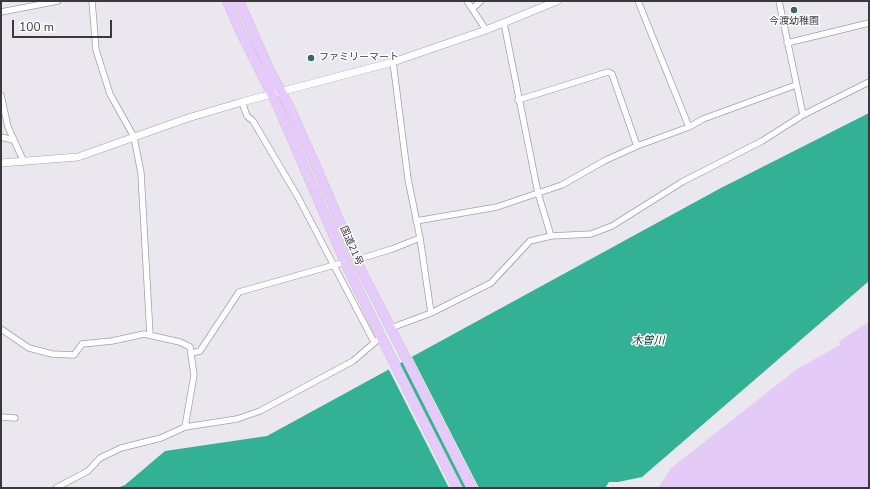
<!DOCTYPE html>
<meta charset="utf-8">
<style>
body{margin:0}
#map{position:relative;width:870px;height:489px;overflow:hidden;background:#ebe7ef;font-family:"Nunito Sans",sans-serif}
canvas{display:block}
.frame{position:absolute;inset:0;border:2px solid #3a383c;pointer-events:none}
.scale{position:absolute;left:12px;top:20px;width:100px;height:18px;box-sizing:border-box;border:2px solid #3a383c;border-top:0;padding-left:5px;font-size:12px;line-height:14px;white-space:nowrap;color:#3a383c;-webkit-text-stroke:3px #fff;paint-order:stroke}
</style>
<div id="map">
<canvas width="870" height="489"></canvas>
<div class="frame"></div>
<div class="scale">100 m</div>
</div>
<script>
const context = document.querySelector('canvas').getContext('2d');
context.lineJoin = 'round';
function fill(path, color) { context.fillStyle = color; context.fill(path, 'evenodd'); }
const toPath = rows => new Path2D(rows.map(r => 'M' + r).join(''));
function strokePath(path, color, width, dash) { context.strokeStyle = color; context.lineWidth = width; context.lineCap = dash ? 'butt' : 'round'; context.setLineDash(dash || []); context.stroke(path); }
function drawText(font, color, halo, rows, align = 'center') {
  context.font = font + ' "Nunito Sans","Noto Sans JP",sans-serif'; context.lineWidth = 3; context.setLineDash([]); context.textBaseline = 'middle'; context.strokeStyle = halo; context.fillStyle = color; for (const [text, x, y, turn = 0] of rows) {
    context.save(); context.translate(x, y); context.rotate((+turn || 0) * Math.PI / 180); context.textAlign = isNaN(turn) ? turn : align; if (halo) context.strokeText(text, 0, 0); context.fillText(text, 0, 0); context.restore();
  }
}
fill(toPath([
 [869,322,869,488,658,488,671,468,797,369,840,345,839,341]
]), '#e4cbf7');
fill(toPath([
 [869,113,869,281,642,477,618,482,609,482,605,488,495,488,493,487,490,488,117,488,125,485,165,451,267,436,719,189]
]), '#33b194');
fill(toPath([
 [411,355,479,488,466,488,402,361],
 [399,362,463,488,449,488,388,368]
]), '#ebe7ef');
const minor = toPath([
 [92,1,96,50,110,94,134,137,141,173,150,335],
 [467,1,486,30],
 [638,1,689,127],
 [779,1,803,115],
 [473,8,481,1],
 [1,12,58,1],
 [504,23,538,193,551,236],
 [787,43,869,23],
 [393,62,408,179,420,238,431,313],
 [1,95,8,127,24,162],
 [518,100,608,72,612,74,637,146],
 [242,102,247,116,253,121,298,197,374,342],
 [1,137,13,140],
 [416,221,497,207,538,193,562,185,604,161,637,146,689,127,703,119,796,85],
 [356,260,392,249,420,238],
 [391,328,431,313,491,283,530,241,551,236,591,234,612,226,682,182,762,141,803,115,869,82],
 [1,329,29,348,52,354,74,355,82,344,112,341,144,334,180,342,190,347,194,375,185,427],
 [192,353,200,351,239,292,345,262],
 [1,417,15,418],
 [56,488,88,471,100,458,121,448,161,438,185,427,237,419,260,411,353,361,381,337]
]);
const tertiary = toPath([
 [1,163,78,157,188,118,242,102,393,62,486,30,557,1]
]);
const trunk = toPath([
 [227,1,240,31,279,109,345,262,381,337,457,488],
 [239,1,271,73,289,106,316,166,356,260,472,488]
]);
strokePath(minor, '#a4a0a8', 7);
strokePath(tertiary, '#a4a0a8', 8);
strokePath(trunk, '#c8c7c8', 10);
strokePath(minor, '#fff', 5.5);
strokePath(tertiary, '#fff', 7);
strokePath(trunk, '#e6cafc', 9);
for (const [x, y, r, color] of [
 [794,10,4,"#2e6f5e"],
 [311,58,4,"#2e6f5e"]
]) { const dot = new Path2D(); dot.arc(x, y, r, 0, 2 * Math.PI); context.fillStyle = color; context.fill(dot); strokePath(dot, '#fff', 1.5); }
drawText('10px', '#3a383c', '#fff', [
 ["今渡幼稚園",794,22],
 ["ファミリーマート",319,58,"left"]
]);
drawText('10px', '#3a383c', '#fff', [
 ["国道21号",351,246,66]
]);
drawText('italic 11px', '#063e32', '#fff', [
 ["木曽川",648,341]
]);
</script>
